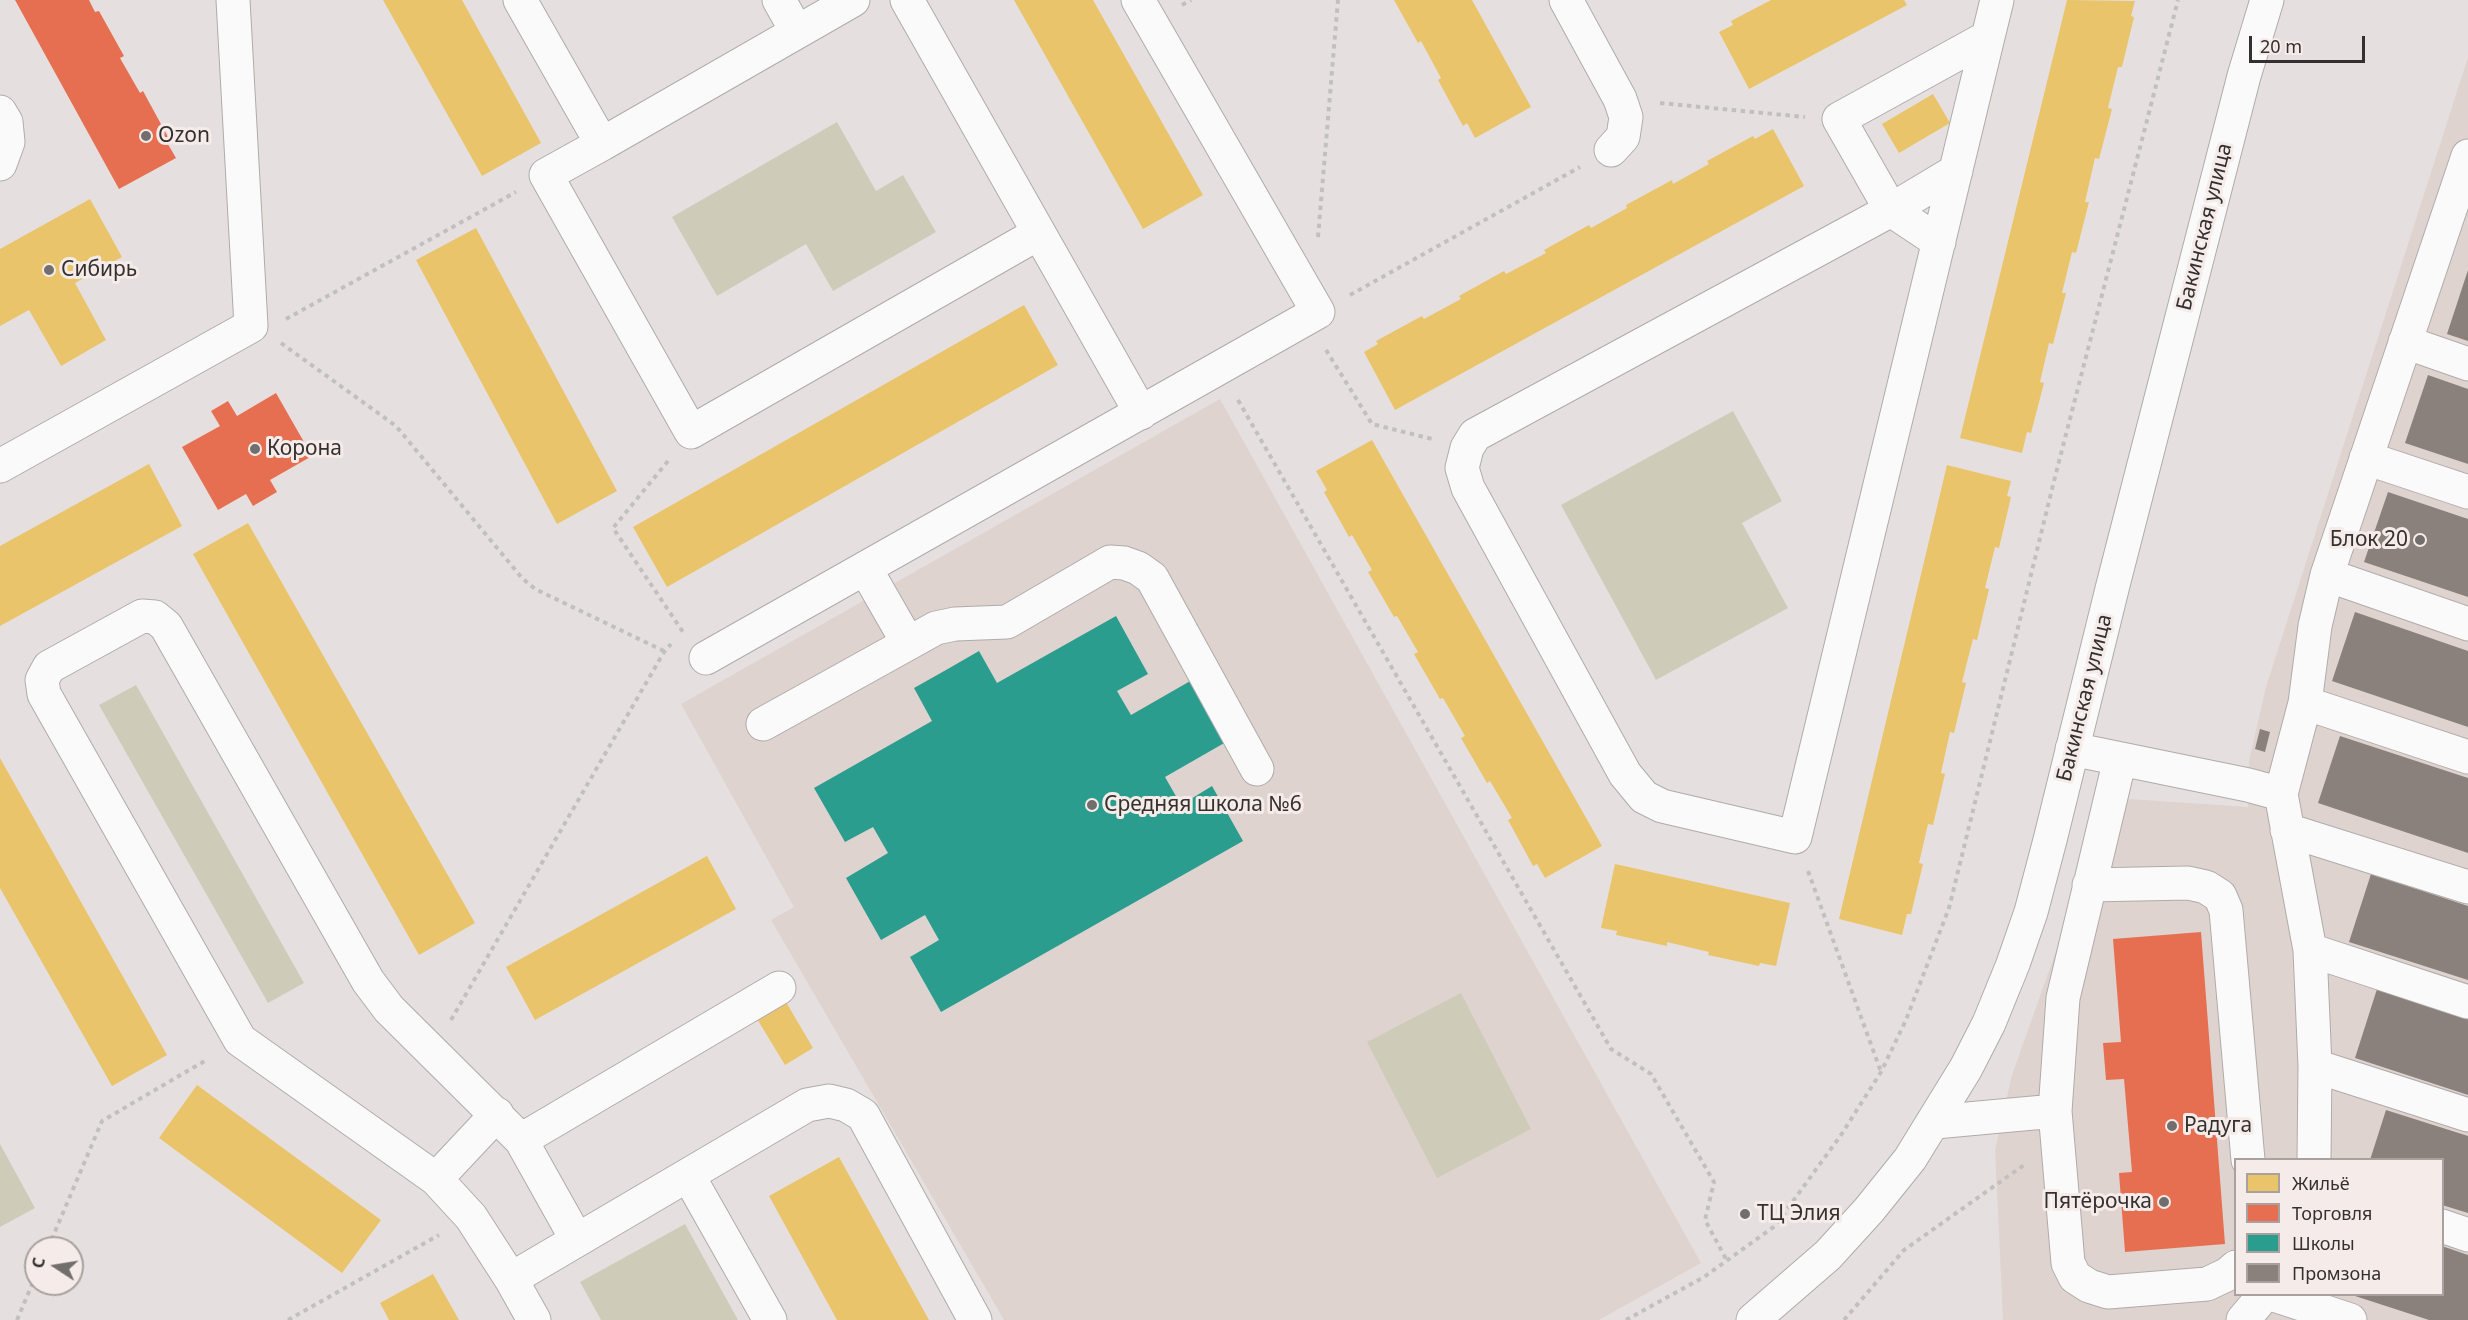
<!DOCTYPE html>
<meta charset="utf-8">
<style>
body{margin:0}
#map{position:relative;width:2468px;height:1320px;overflow:hidden;background:#e5e0df;font-family:"Noto Sans",sans-serif}
canvas{display:block}
.legend{position:absolute;left:2234px;top:1158px;width:210px;height:138px;box-sizing:border-box;background:#f5ece9;border:2px solid #a8a19f;margin:0;padding:8px 10px;list-style:none;font-size:18px;color:#34302f}
.legend li{display:flex;align-items:center;gap:12px;height:30px}
.legend b{width:30px;border:2px solid #a8a19f}
.north{position:absolute;left:24px;top:1236px;width:60px;height:60px;box-sizing:border-box;background:#f5ece9;border:2px solid #a8a19f;border-radius:50%;rotate:282deg;font-size:16px;font-weight:700;line-height:24px;text-align:center;color:#34302f}
.north::after{content:'';display:block;margin:auto;width:21px;height:27px;background:#726e6d;clip-path:polygon(50% 0,100% 100%,50% 72%,0 100%)}
.scale{position:absolute;left:2249px;top:36px;width:116px;height:27px;box-sizing:border-box;border:3px solid #34302f;border-top:0;padding-left:8px;font-size:18px;line-height:21px;white-space:nowrap;color:#34302f;-webkit-text-stroke:4px #f5ece9;paint-order:stroke}
</style>
<div id="map">
<canvas width="2468" height="1320"></canvas>
<ul class="legend">
<li><b style="height:16px;background:#e9c46a"></b>Жильё</li>
<li><b style="height:16px;background:#e76f51"></b>Торговля</li>
<li><b style="height:16px;background:#2a9d8f"></b>Школы</li>
<li><b style="height:16px;background:#8a817c"></b>Промзона</li>
</ul>
<div class="north">С</div>
<div class="scale">20 m</div>
</div>
<script>
const context = document.querySelector('canvas').getContext('2d');
context.lineJoin = 'round';
function fill(path, color) { context.fillStyle = color; context.fill(path, 'evenodd'); }
const toPath = rows => new Path2D(rows.map(r => 'M' + r).join(''));
function strokePath(path, color, width, dash) { context.strokeStyle = color; context.lineWidth = width; context.lineCap = dash ? 'butt' : 'round'; context.setLineDash(dash || []); context.stroke(path); }
function drawText(font, color, halo, rows, align = 'center') {
  context.font = font + ' "Noto Sans",sans-serif'; context.lineWidth = 6; context.setLineDash([]); context.textBaseline = 'middle'; context.strokeStyle = halo; context.fillStyle = color; for (const [text, x, y, turn = 0] of rows) {
    context.save(); context.translate(x, y); context.rotate((+turn || 0) * Math.PI / 180); context.textAlign = isNaN(turn) ? turn : align; if (halo) context.strokeText(text, 0, 0); context.fillText(text, 0, 0); context.restore();
  }
}
fill(toPath([
 [2468,57,2468,1320,2003,1320,1995,1150,2012,1075,2062,934,2100,797,2248,807,2249,761,2266,687],
 [2236,1160,2442,1160,2442,1294,2236,1294],
 [1220,399,1701,1263,1599,1320,1004,1320,771,920,794,907,681,704]
]), '#dfd3cf');
fill(toPath([
 [837,122,876,191,903,175,936,232,833,291,806,244,717,296,672,217],
 [1733,411,1782,501,1742,523,1788,608,1656,680,1561,505],
 [136,685,304,983,268,1003,99,705],
 [1461,993,1531,1129,1437,1178,1367,1042],
 [0,1144,35,1208,0,1227],
 [685,1224,738,1320,601,1320,580,1282]
]), '#ceccb9');
fill(toPath([
 [383,0,462,0,541,143,482,176],
 [1014,0,1093,0,1203,195,1143,229],
 [1394,0,1472,0,1531,107,1475,138,1467,123,1463,126,1438,80,1441,78,1421,41,1418,43],
 [1771,0,1904,0,1907,5,1749,89,1719,32,1733,25,1731,21],
 [2067,0,2135,1,2131,16,2134,17,2122,67,2118,67,2108,108,2112,109,2099,159,2095,158,2085,202,2089,202,2076,253,2072,252,2062,293,2066,293,2053,344,2049,343,2040,382,2044,383,2031,433,2027,432,2022,453,1960,438],
 [1933,94,1950,123,1899,153,1882,124],
 [1773,129,1804,186,1395,410,1364,352,1378,344,1376,341,1422,316,1424,319,1461,299,1459,296,1504,271,1506,274,1546,253,1544,250,1589,225,1591,228,1627,208,1626,205,1672,180,1673,184,1709,164,1707,161,1753,136,1755,139],
 [90,199,122,257,75,283,106,340,61,366,29,310,0,326,0,249],
 [476,228,617,491,557,524,416,260],
 [1024,305,1058,365,667,587,633,527],
 [1372,440,1602,846,1545,878,1537,864,1533,866,1508,820,1512,818,1490,781,1487,783,1461,738,1465,736,1443,698,1440,699,1414,654,1418,652,1397,616,1394,617,1368,572,1372,570,1352,535,1349,537,1324,492,1327,490,1316,471],
 [149,464,182,526,0,626,0,546],
 [1947,465,2011,481,2007,496,2011,497,1999,548,1995,547,1985,588,1989,589,1977,640,1973,639,1962,682,1966,683,1954,733,1950,732,1941,773,1945,774,1933,825,1928,824,1919,863,1923,864,1911,914,1907,914,1902,935,1839,919],
 [248,523,475,923,419,955,193,554],
 [0,758,167,1055,112,1086,0,888],
 [707,856,736,909,535,1020,506,967],
 [1615,864,1790,903,1776,966,1760,963,1759,966,1708,955,1709,952,1667,942,1667,946,1616,935,1617,931,1601,928],
 [783,997,813,1048,785,1065,754,1014],
 [197,1085,381,1220,342,1273,159,1138],
 [839,1157,929,1320,837,1320,769,1196],
 [433,1274,459,1320,389,1320,380,1303]
]), '#e9c46a');
fill(toPath([
 [15,0,89,0,95,12,99,11,124,56,120,58,140,93,143,91,168,137,165,139,176,158,119,189],
 [276,393,312,456,270,480,277,492,253,506,246,494,218,510,182,447,220,426,211,411,228,401,237,416],
 [2201,932,2225,1244,2125,1252,2119,1173,2132,1172,2124,1079,2106,1080,2103,1043,2121,1042,2113,939]
]), '#e76f51');
fill(toPath([
 [1116,616,1148,674,1117,691,1131,715,1192,680,1226,742,1165,777,1181,805,1212,786,1243,841,941,1012,910,957,939,940,925,915,881,940,846,878,888,853,873,827,845,842,814,788,932,721,914,688,946,670,979,651,997,683]
]), '#2a9d8f');
fill(toPath([
 [2468,270,2468,341,2447,334],
 [2428,375,2468,389,2468,464,2405,443],
 [2388,492,2468,519,2468,597,2364,562],
 [2355,612,2468,651,2468,727,2332,681],
 [2260,729,2270,732,2265,752,2255,749],
 [2340,736,2468,778,2468,853,2318,803],
 [2371,874,2468,906,2468,980,2349,942],
 [2377,989,2468,1018,2468,1095,2355,1058],
 [2386,1110,2468,1136,2468,1213,2442,1205,2442,1160,2370,1160],
 [2442,1246,2468,1255,2468,1320,2429,1320,2352,1295,2442,1294]
]), '#8a817c');
const minor = toPath([
 [520,0,602,144,853,0],
 [779,0,797,32],
 [907,0,1141,413],
 [1566,0,1620,99,1626,117,1623,137,1611,150],
 [0,112,6,122,8,142,0,164],
 [602,144,546,175,691,432,1039,233],
 [1956,171,1891,210,1475,435,1467,448,1462,468,1468,488,1625,774,1644,797,1662,806,1795,837,1988,37,1997,0],
 [1939,242,1891,210,1839,119,1988,37],
 [2405,342,2468,364],
 [2366,458,2468,492],
 [0,466,251,326,233,0],
 [865,568,908,643],
 [2327,575,2468,624],
 [706,658,1318,312,1138,0],
 [2305,703,2468,757],
 [763,724,936,628,955,624,1007,622,1110,562,1124,563,1138,568,1152,578,1257,769],
 [2072,749,2248,785,2281,794],
 [2287,830,2468,887],
 [2089,885,2188,883,2206,887,2220,896,2226,910,2248,1160],
 [2310,950,2468,1002],
 [2315,1066,2468,1115],
 [2055,1111,2068,1263,2075,1277,2089,1286,2108,1292,2207,1284,2228,1274,2236,1267],
 [1935,1122,2055,1111,2063,998,2120,759],
 [521,1140,779,988],
 [2314,1160,2315,1066,2310,950,2281,794,2305,703,2315,626,2327,575,2468,156],
 [688,1175,770,1320],
 [436,1179,497,1114],
 [2442,1226,2468,1235],
 [511,1279,807,1105,829,1101,846,1105,863,1115,975,1320],
 [2271,1294,2350,1320],
 [534,1320,511,1279,471,1217,436,1179,240,1040,44,694,42,680,49,667,142,616,155,617,166,626,368,981,389,1009,521,1140,577,1240],
 [1753,1320,1828,1255,1869,1210,1910,1159,1966,1068,1989,1023,2013,964,2031,912,2050,840,2113,585,2244,76,2267,0],
 [2243,1320,2265,1294]
]);
strokePath(minor, '#afabaa', 35);
strokePath(toPath([
 [1182,5,1191,0],
 [1660,103,1805,117],
 [1318,237,1338,0],
 [1350,295,1580,167],
 [286,319,516,192],
 [281,343,396,426,522,578,535,589,664,651],
 [1326,350,1372,424,1432,439],
 [1238,400,1611,1049,1651,1074,1714,1182,1705,1220,1726,1259],
 [668,461,613,528,683,632],
 [1808,871,1881,1072],
 [451,1020,664,652,671,644],
 [48,1248,102,1121,208,1059],
 [17,1320,36,1275],
 [288,1320,439,1235],
 [1626,1320,1704,1277,1775,1226,1841,1135,1881,1072,1906,1020,1949,908,2055,477,2178,0],
 [1844,1320,1904,1250,2024,1165]
]), '#c2c0bf', 4, [4.5, 4.5]);
strokePath(minor, '#fbfafa', 33);
for (const [x, y, r, color] of [
 [146,136,6,"#726e6d"],
 [49,270,6,"#726e6d"],
 [255,449,6,"#726e6d"],
 [2420,540,6,"#726e6d"],
 [1092,805,6,"#726e6d"],
 [2172,1126,6,"#726e6d"],
 [2164,1202,6,"#726e6d"],
 [1745,1214,6,"#726e6d"]
]) { const dot = new Path2D(); dot.arc(x, y, r, 0, 2 * Math.PI); context.fillStyle = color; context.fill(dot); strokePath(dot, '#f5ece9', 2); }
drawText('21px', '#34302f', '#f5ece9', [
 ["Ozon",158,136],
 ["Сибирь",61,270],
 ["Корона",267,449],
 ["Блок 20",2408,540,"right"],
 ["Средняя школа №6",1104,805],
 ["Радуга",2184,1126],
 ["Пятёрочка",2152,1202,"right"],
 ["ТЦ Элия",1757,1214]
], 'left');
drawText('21px', '#34302f', '#f5ece9', [
 ["Бакинская улица",2205,227,-76],
 ["Бакинская улица",2085,698,-76]
]);
</script>
